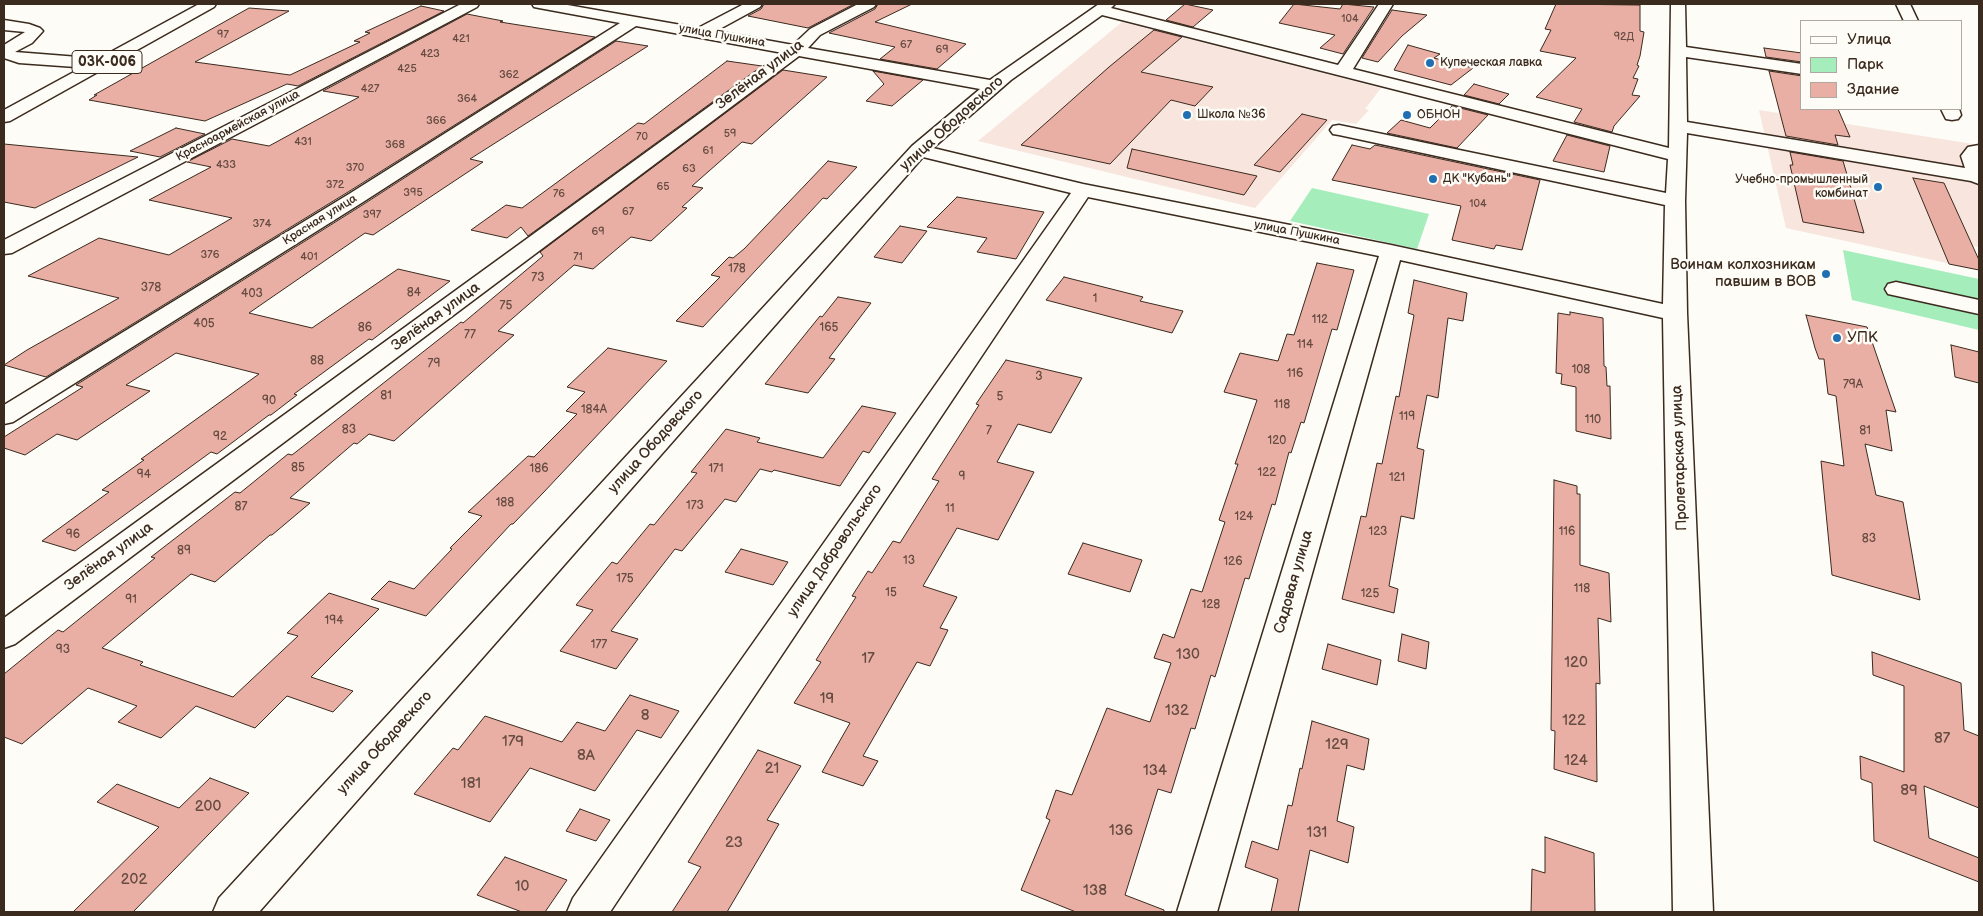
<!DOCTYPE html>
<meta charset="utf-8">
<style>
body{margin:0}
#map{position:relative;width:1983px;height:916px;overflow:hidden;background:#fdfcf7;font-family:"Balsamiq Sans",sans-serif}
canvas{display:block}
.frame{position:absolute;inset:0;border:5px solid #3b2a1e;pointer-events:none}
.legend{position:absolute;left:1800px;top:20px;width:162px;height:90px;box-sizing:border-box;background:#fdfcf7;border:1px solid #afa8a0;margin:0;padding:6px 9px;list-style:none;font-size:15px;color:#3b2a1e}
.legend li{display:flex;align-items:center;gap:10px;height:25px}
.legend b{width:25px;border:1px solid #afa8a0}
</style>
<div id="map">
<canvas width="1983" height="916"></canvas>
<div class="frame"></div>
<ul class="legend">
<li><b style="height:6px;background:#fdfcf7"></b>Улица</li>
<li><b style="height:14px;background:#a5eebc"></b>Парк</li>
<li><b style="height:14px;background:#e9afa5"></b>Здание</li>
</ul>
</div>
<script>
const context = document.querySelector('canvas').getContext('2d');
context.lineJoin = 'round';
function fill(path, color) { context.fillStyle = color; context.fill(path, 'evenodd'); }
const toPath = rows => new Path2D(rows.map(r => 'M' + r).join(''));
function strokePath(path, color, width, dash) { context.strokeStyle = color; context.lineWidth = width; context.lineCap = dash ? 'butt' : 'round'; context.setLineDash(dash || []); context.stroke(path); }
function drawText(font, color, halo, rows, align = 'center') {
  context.font = font + ' "Balsamiq Sans",sans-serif'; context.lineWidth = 5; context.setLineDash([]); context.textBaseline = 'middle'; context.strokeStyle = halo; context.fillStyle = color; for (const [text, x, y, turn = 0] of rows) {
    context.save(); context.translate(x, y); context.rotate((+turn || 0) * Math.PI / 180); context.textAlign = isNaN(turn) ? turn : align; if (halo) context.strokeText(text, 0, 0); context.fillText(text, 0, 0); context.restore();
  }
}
fill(toPath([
 [1122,22,1381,88,1365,109,1369,110,1356,124,1332,120,1255,208,978,141],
 [1759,110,1979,145,1979,247,1973,246,1979,260,1979,270,1786,228]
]), '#f7e5de');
fill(toPath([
 [1312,188,1429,214,1417,249,1290,221],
 [1843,250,1979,279,1979,303,1890,284,1892,293,1979,311,1979,330,1852,300]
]), '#a5eebc');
const building = toPath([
 [764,4,854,4,808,28,748,16,761,9,764,4],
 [878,4,912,4,875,22,966,44,937,69,880,59,895,47,829,33,875,9,878,4],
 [1185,4,1213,10,1193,27,1166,20,1185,4],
 [1294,4,1340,9,1343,4,1374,7,1343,54,1320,48,1335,35,1279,23,1294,4],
 [1556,4,1640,5,1640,31,1644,32,1640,56,1637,65,1639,66,1633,78,1638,79,1632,95,1640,96,1614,126,1612,132,1574,122,1582,109,1536,97,1576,58,1540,51,1551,30,1545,29,1556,4],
 [421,6,444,11,298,86,287,84,205,121,89,100,97,95,94,95,249,8,289,11,195,62,290,75,360,42,354,41,370,33,365,32,421,6],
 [1392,10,1427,15,1402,36,1378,62,1362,58,1392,10],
 [467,14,503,21,500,22,595,37,348,192,46,377,4,365,27,350,119,298,28,276,99,238,169,255,232,218,149,200,211,167,187,162,232,139,269,146,359,97,323,91,467,14],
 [1154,30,1182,37,1141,72,1213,87,1195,106,1171,100,1110,164,1021,145,1109,67,1154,30],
 [616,41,648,46,470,159,483,162,373,235,365,233,249,313,312,328,398,269,450,281,372,340,369,339,294,394,297,395,271,415,269,415,217,454,211,452,75,551,42,541,109,492,102,490,144,460,141,459,259,374,176,353,126,385,150,391,77,440,57,434,25,455,4,448,4,437,83,387,76,385,364,204,616,41],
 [1408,45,1440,54,1434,58,1473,68,1451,85,1394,70,1408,45],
 [1764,48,1802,53,1802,62,1766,57,1764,48],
 [727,61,762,66,528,236,521,227,507,238,471,230,506,205,522,208,638,123,644,124,727,61],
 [783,70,827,77,752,144,742,142,692,186,703,188,682,207,687,208,651,241,631,237,593,269,574,265,498,331,514,335,394,441,369,434,357,444,354,443,290,498,310,503,272,535,270,535,215,582,191,574,102,648,143,662,140,665,233,697,298,636,287,633,329,593,379,609,311,677,353,691,333,712,287,696,255,728,196,706,161,738,118,722,137,706,88,688,22,744,4,737,4,674,58,630,63,632,155,558,151,557,235,492,240,493,288,454,292,455,461,322,463,323,543,256,540,252,783,70],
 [873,71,923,80,892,106,866,101,884,84,873,71],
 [1769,71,1802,76,1802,109,1838,109,1850,137,1835,135,1838,145,1786,136,1769,71],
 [1474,84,1509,94,1499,104,1464,95,1474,84],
 [1452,106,1488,115,1457,148,1387,133,1401,120,1430,128,1452,106],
 [1302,114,1327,120,1280,172,1254,165,1302,114],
 [176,128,205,134,160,157,130,151,176,128],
 [1567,135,1610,146,1604,172,1553,161,1567,135],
 [4,144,138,157,35,208,4,202,4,144],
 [1352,145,1370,149,1375,145,1540,180,1522,250,1496,245,1494,249,1452,240,1461,206,1332,180,1352,145],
 [1132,149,1257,176,1244,195,1127,168,1132,149],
 [1790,152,1843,161,1864,233,1803,222,1790,165,1793,165,1790,152],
 [828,161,857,167,827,199,823,198,703,327,676,321,720,277,711,275,729,257,733,258,744,249,828,161],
 [1913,178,1944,183,1979,260,1979,270,1949,264,1913,178],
 [957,197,1044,212,1016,259,977,252,987,238,927,227,957,197],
 [900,226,927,231,902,263,874,257,900,226],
 [1317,263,1354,270,1337,330,1332,329,1304,423,1301,422,1291,453,1289,452,1275,505,1272,504,1249,579,1245,578,1215,677,1211,675,1195,729,1191,728,1171,793,1158,789,1125,895,1164,910,1164,912,1076,912,1021,890,1050,820,1046,818,1056,790,1072,795,1107,708,1150,722,1171,663,1154,658,1163,634,1174,638,1191,589,1202,592,1225,522,1219,520,1238,464,1235,464,1257,400,1224,392,1240,353,1278,361,1287,334,1294,335,1317,263],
 [1064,277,1143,297,1140,301,1183,311,1172,333,1046,300,1064,277],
 [1414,280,1467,293,1463,321,1448,318,1438,398,1427,395,1417,448,1424,450,1414,519,1401,516,1389,586,1398,589,1394,613,1342,599,1361,516,1366,517,1377,463,1382,464,1396,396,1399,397,1414,315,1408,313,1414,280],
 [838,297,871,303,829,358,835,359,808,393,765,384,820,316,822,317,838,297],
 [1570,312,1603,318,1604,366,1606,367,1607,386,1610,386,1611,439,1576,431,1576,387,1561,384,1562,374,1556,373,1558,313,1570,315,1570,312],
 [1806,315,1867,327,1896,412,1886,410,1892,451,1865,444,1876,495,1903,502,1920,600,1832,575,1821,461,1844,466,1836,396,1828,394,1824,359,1819,359,1815,348,1806,315],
 [1951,345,1979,352,1979,383,1955,377,1951,345],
 [608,348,667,361,543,493,513,524,511,524,426,616,371,599,389,581,414,589,452,549,450,548,482,516,468,512,528,456,534,457,577,414,566,411,585,392,567,387,608,348],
 [1006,360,1082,378,1051,433,1018,424,997,462,1034,472,998,540,957,528,923,586,957,597,940,628,948,630,930,666,917,662,863,756,878,761,863,786,822,772,850,723,794,703,821,662,816,660,856,597,852,596,868,571,872,573,893,541,900,543,939,481,932,479,979,405,976,404,1006,360],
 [862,406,896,413,869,453,863,451,840,486,774,470,772,472,760,469,736,502,725,499,682,551,675,549,611,631,638,639,616,669,560,651,593,610,576,605,612,562,617,564,650,524,654,525,697,473,691,472,726,429,760,438,757,442,823,458,862,406],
 [1554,480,1577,486,1577,494,1580,494,1580,565,1609,573,1611,622,1598,618,1600,684,1596,683,1597,782,1554,769,1555,731,1551,730,1554,480],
 [1083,543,1142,560,1130,592,1068,574,1083,543],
 [741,549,788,562,773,585,725,572,741,549],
 [1402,634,1429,642,1426,669,1398,661,1402,634],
 [1328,644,1381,660,1377,685,1322,669,1328,644],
 [1872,652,1961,683,1964,730,1979,736,1979,808,1924,786,1929,838,1979,858,1979,882,1874,841,1872,783,1861,779,1860,756,1904,772,1904,686,1873,675,1872,652],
 [630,695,679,711,661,738,637,730,595,791,530,768,490,822,414,794,453,748,458,750,485,716,562,742,577,722,605,731,630,695],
 [1312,721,1369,739,1364,770,1347,765,1337,821,1354,827,1348,863,1310,850,1298,912,1271,912,1278,879,1245,867,1252,841,1278,850,1288,805,1292,806,1300,768,1302,769,1312,721],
 [758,750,801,766,767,820,779,824,727,912,672,912,701,867,688,862,758,750],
 [210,778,249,793,133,912,73,912,159,827,97,802,117,784,179,808,210,778],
 [580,809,610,820,596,841,566,831,580,809],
 [1545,837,1594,853,1595,912,1531,912,1532,869,1545,873,1545,837],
 [505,857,567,880,545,912,522,912,477,895,505,857]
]);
fill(building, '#e9afa5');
strokePath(building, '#3b2a1e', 1);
const minor = toPath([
 [461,4,479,4,477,7,12,253,4,254,4,240,461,4],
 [532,4,562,4,698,28,744,4,762,4,760,7,716,31,793,45,810,29,858,4,876,4,874,7,820,35,808,48,990,80,1099,4,1115,4,1111,8,1338,65,1379,4,1393,4,1353,69,1669,148,1671,4,1685,4,1686,47,1802,64,1802,74,1686,57,1687,122,1965,168,1961,156,1968,147,1979,145,1979,184,1971,181,1687,133,1685,201,1687,313,1713,912,1673,912,1663,318,1400,260,1217,912,1177,912,1379,256,1088,197,610,912,567,912,573,898,1071,193,923,157,259,912,213,912,219,898,912,146,980,89,799,56,15,644,4,648,4,618,783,53,636,26,363,202,13,422,4,424,4,405,349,194,620,23,539,8,534,7,532,4],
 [1102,15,1668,159,1666,193,1339,125,1333,126,1330,130,1333,134,1339,135,1665,205,1663,304,1391,245,1083,184,933,148,1011,80,1102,15],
 [1896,4,1910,4,1918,21,1904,21,1896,4],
 [4,20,29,24,40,28,43,31,32,43,15,52,104,59,110,61,112,64,110,67,104,69,19,63,4,58,4,45,25,32,4,30,4,20],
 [1941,109,1959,109,1961,115,1958,119,1952,120,1946,119,1941,109],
 [1896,282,1979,300,1979,314,1888,294,1885,289,1888,284,1896,282]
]);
const major = toPath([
 [199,4,216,4,214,7,10,121,4,122,4,110,199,4]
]);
strokePath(minor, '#3b2a1e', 3);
strokePath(major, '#3b2a1e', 3);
fill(minor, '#fdfcf7');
fill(major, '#fdfcf7');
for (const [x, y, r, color] of [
 [1430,63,5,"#1f6fb2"],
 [1187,115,5,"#1f6fb2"],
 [1407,115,5,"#1f6fb2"],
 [1433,179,5,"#1f6fb2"],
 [1878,187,5,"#1f6fb2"],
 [1826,274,5,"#1f6fb2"],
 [1837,338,5,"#1f6fb2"]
]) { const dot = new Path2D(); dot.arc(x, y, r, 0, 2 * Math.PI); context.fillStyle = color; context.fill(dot); strokePath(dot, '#fdfcf7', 2); }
drawText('11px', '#664b40', null, [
 ["104",1350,19],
 ["97",223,35],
 ["92Д",1624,37],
 ["421",461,39],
 ["67",906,45],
 ["69",942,50],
 ["423",430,54],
 ["425",407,69],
 ["362",509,75],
 ["427",370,89],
 ["364",467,99],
 ["366",436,121],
 ["59",730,134],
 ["70",642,137],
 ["431",303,142],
 ["368",395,145],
 ["61",708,151],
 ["433",226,165],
 ["370",355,168],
 ["63",689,169],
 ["372",335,185],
 ["65",663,187],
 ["395",413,193],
 ["76",559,194],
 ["104",1478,204],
 ["67",628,212],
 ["397",372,215],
 ["374",262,224],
 ["69",598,232],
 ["376",210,255],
 ["401",309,257],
 ["71",578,257]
]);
drawText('12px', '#3b2a1e', '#fdfcf7', [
 ["улица Пушкина",722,36,10],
 ["Красноармейская улица",238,126,-28],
 ["Красная улица",320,220,-32],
 ["улица Пушкина",1297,233,11]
]);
drawText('12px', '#3b2a1e', '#fdfcf7', [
 ["Купеческая лавка",1440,63],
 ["Школа №36",1197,115],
 ["ОБНОН",1417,115],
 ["ДК \"Кубань\"",1443,179],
 ["Учебно-промышленный",1868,180,"right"],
 ["комбинат",1868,194,"right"]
], 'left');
drawText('12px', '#664b40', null, [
 ["178",737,269],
 ["73",538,278],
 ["378",151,288],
 ["84",414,293],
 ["403",252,294],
 ["1",1095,299],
 ["75",506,306],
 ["112",1320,320],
 ["405",204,324],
 ["86",365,328],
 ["165",829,328],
 ["77",470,335],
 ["114",1305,345],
 ["88",317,361],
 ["79",434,364],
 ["108",1581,370],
 ["116",1295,374],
 ["3",1039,377],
 ["79А",1853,385],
 ["81",386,396],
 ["5",1000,397],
 ["90",269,401],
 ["118",1282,405],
 ["184А",594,410],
 ["119",1407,417],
 ["110",1593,420],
 ["83",349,430],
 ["7",989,431],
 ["81",1865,431],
 ["92",220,437],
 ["120",1277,441],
 ["85",298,468],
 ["186",539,469],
 ["171",716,469],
 ["122",1267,473],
 ["94",144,475],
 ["9",962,477],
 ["121",1397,478],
 ["188",505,503],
 ["173",695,506],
 ["87",241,507],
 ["11",950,509],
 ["124",1244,517],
 ["123",1378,532],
 ["116",1567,532],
 ["96",73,535],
 ["83",1869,539],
 ["89",184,551],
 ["13",909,561],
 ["126",1233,562],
 ["175",625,579],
 ["118",1582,589],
 ["15",891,593],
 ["125",1370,594],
 ["91",131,600],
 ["128",1211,605],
 ["194",334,621],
 ["177",599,645],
 ["93",63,650]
]);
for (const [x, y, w] of [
 [107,62,70]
]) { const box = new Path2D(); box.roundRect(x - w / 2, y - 11.5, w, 23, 4); context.fillStyle = '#fdfcf7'; context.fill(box); strokePath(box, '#3b2a1e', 1); }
drawText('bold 14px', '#3b2a1e', null, [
 ["03К-006",107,62]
]);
drawText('15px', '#3b2a1e', '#fdfcf7', [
 ["Зелёная улица",760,75,-37],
 ["улица Ободовского",952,124,-42],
 ["Зелёная улица",436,317,-36],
 ["улица Ободовского",656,442,-48],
 ["Пролетарская улица",1680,458,-92],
 ["улица Добровольского",835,551,-56],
 ["Зелёная улица",109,557,-36],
 ["Садовая улица",1294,582,-74],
 ["улица Ободовского",385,743,-48]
]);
drawText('15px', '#3b2a1e', '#fdfcf7', [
 ["Воинам колхозникам",1816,265],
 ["павшим в ВОВ",1816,282],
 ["УПК",1847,338,"left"]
], 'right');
drawText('15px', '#664b40', null, [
 ["130",1188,655],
 ["17",868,659],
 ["120",1576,663],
 ["19",827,699],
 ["132",1177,711],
 ["8",645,716],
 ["122",1574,721],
 ["87",1942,739],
 ["179",513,742],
 ["129",1337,745],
 ["8А",586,756],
 ["124",1576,761],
 ["21",772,769],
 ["134",1155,771],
 ["181",471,784],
 ["89",1909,791],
 ["200",208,807],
 ["136",1121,831],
 ["131",1317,833],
 ["23",734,843],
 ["202",134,880],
 ["10",522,887],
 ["138",1095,891]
]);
</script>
